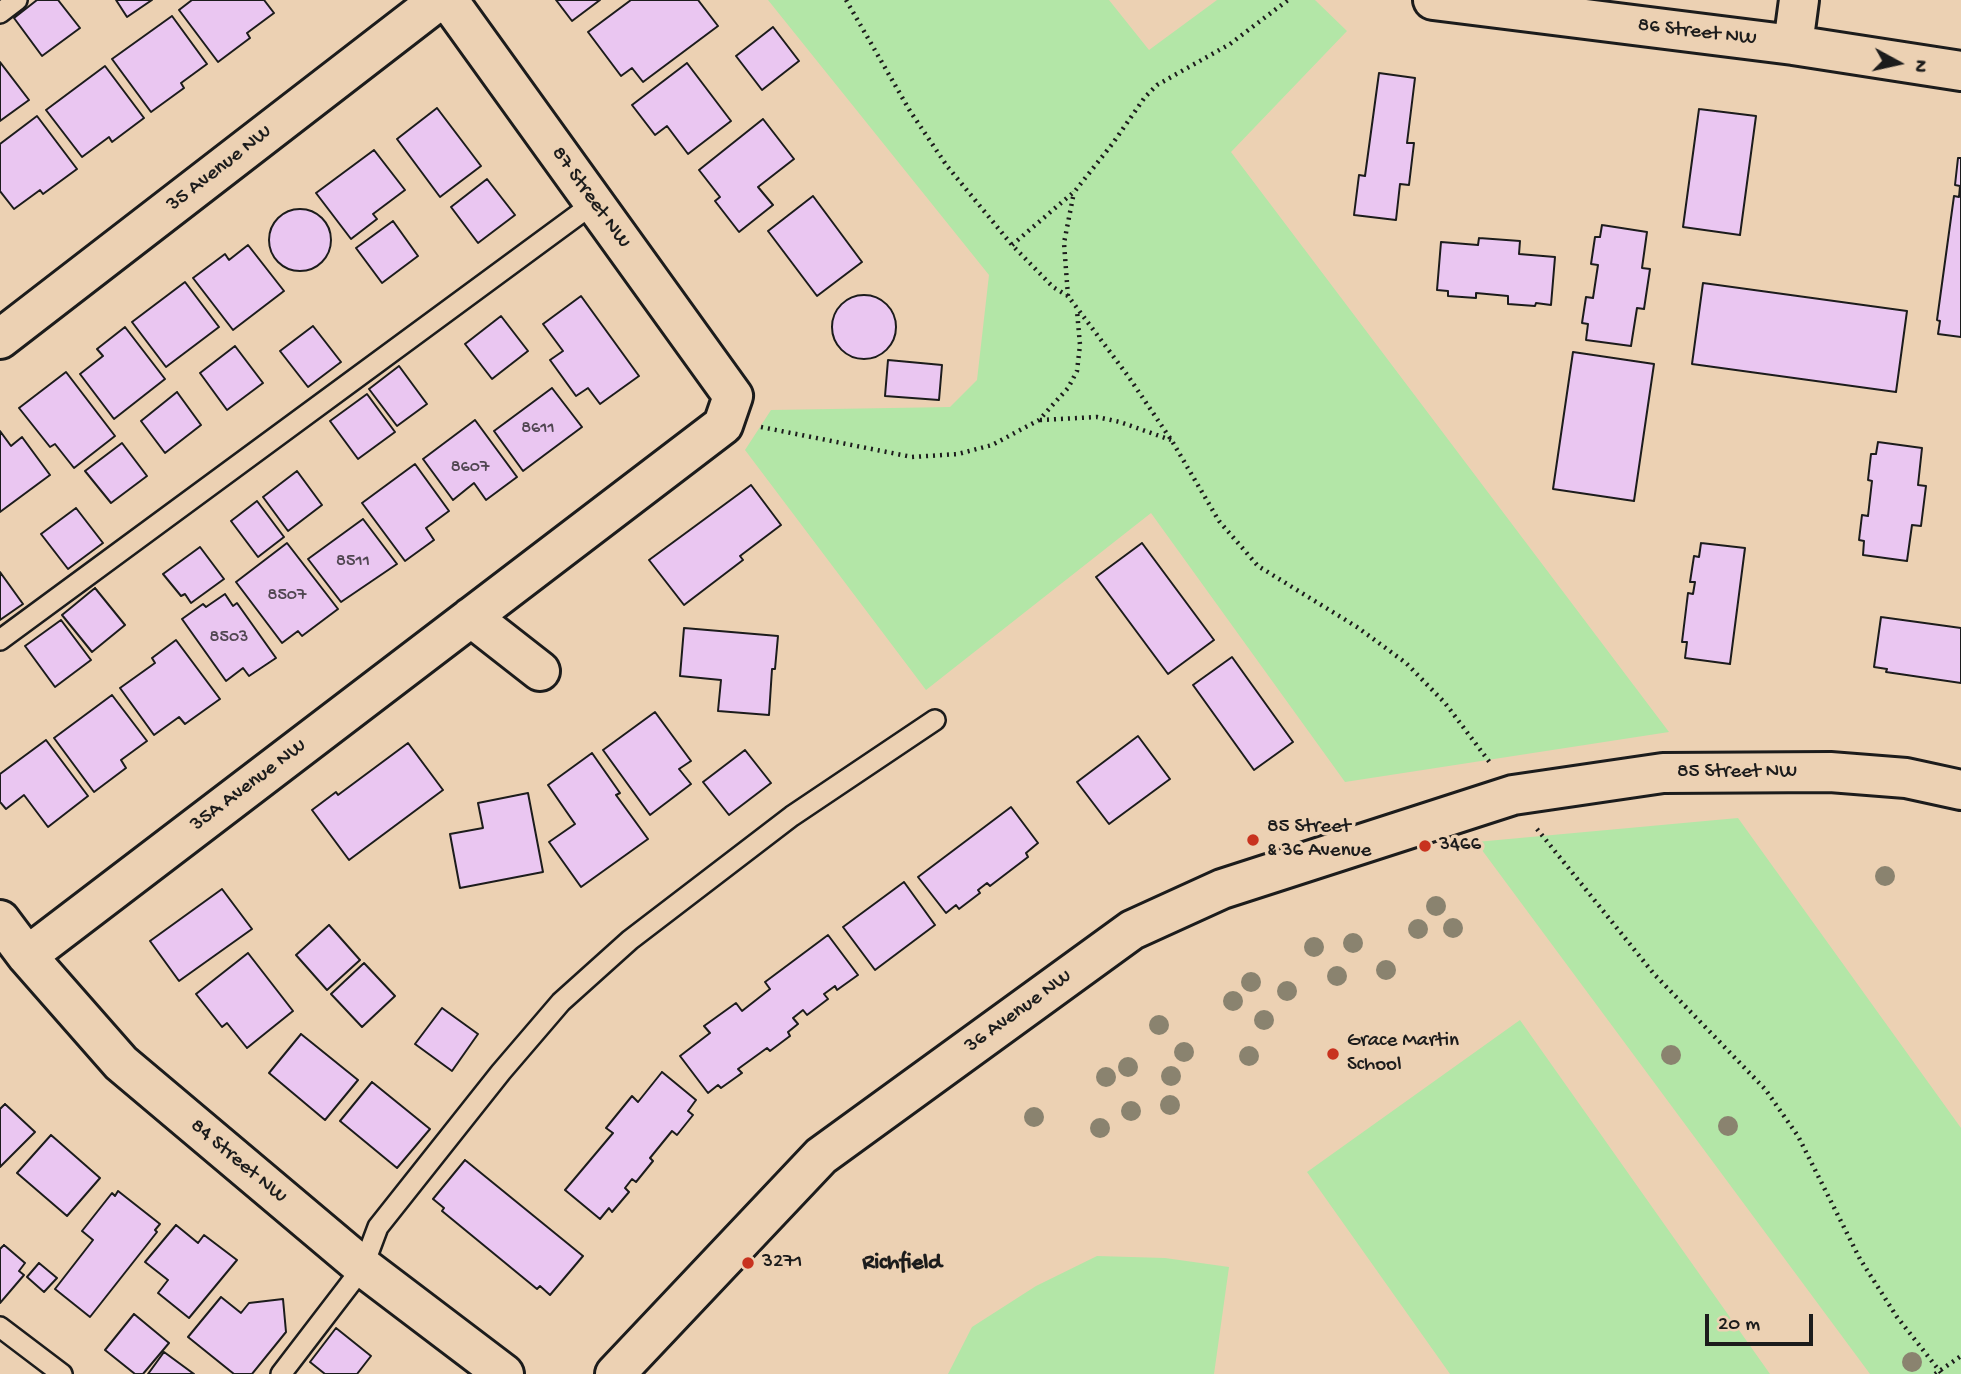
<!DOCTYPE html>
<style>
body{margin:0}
#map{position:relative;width:1961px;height:1374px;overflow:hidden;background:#ecd1b3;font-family:"Gochi Hand",sans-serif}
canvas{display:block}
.north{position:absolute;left:1863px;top:28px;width:70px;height:70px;-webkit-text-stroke:5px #ecd1b3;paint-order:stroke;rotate:98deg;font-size:19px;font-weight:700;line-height:28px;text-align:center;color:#1c1c1c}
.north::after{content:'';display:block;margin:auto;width:24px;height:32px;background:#1c1c1c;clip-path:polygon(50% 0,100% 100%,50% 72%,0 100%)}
.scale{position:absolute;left:1705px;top:1314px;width:108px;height:32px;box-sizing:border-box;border:4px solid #1c1c1c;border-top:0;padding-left:9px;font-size:21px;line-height:24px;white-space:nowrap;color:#1c1c1c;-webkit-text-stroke:5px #ecd1b3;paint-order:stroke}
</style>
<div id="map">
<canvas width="1961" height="1374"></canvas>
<div class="north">N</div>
<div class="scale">20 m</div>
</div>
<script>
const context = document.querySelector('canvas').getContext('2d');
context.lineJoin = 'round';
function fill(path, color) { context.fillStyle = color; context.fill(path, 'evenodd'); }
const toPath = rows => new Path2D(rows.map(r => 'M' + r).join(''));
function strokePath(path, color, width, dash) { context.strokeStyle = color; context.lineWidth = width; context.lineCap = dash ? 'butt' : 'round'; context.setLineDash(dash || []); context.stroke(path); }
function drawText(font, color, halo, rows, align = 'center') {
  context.font = font + ' "Gochi Hand",sans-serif'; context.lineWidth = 7; context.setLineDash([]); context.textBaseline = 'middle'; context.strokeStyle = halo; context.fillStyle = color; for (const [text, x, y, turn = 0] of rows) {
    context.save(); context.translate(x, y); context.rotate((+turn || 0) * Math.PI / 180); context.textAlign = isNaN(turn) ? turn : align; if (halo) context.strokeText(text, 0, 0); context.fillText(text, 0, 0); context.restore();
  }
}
fill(toPath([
 [768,0,1109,0,1149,50,1217,0,1315,0,1347,31,1231,152,1669,732,1345,782,1151,513,926,690,745,450,771,410,950,407,977,380,989,275],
 [1738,818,1961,1128,1961,1374,1870,1374,1476,842],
 [1520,1020,1770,1374,1450,1374,1307,1172],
 [1097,1256,1165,1258,1229,1267,1214,1374,948,1374,972,1327,1036,1286]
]), '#b3e6a7');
const building = toPath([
 [37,0,58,0,80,28,42,56,14,18,37,0],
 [116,0,152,0,127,17,116,0],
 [192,0,264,0,274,13,247,33,250,38,218,62,179,10,192,0],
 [556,0,600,0,572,21,556,0],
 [631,0,698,0,718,26,643,82,632,68,621,76,588,32,631,0],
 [172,16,207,64,181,83,184,88,151,112,112,59,172,16],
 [773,27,799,61,762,90,736,56,773,27],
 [0,62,29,100,0,121,0,62],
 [687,63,731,121,688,154,667,126,655,135,632,105,687,63],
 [105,66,144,118,112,142,109,137,82,157,46,110,105,66],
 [1379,73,1415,78,1407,143,1414,143,1409,185,1400,184,1396,220,1354,215,1359,175,1365,176,1379,73],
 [437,108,481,166,440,197,397,139,437,108],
 [1699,109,1756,116,1740,235,1683,227,1699,109],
 [37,116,77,169,43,194,40,190,14,209,0,191,0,144,37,116],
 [763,119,794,159,758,187,773,205,739,232,715,201,720,197,699,170,763,119],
 [374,150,405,190,373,214,377,219,351,239,316,193,374,150],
 [1958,158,1961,158,1961,337,1938,334,1940,321,1937,320,1954,196,1959,197,1960,186,1955,185,1958,158],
 [487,179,515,215,478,243,451,207,487,179],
 [813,196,862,262,817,296,768,231,813,196],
 '269 240a31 31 0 1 1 62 0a31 31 0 1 1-62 0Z',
 [393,221,418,256,382,283,356,248,393,221],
 [1602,225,1647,232,1642,268,1650,269,1644,309,1637,308,1631,346,1586,340,1588,324,1582,323,1586,297,1593,298,1598,265,1591,264,1595,237,1600,237,1602,225],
 [1479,238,1520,241,1519,254,1555,257,1551,305,1536,303,1535,306,1508,304,1508,296,1476,293,1476,298,1448,296,1448,291,1437,290,1441,242,1478,245,1479,238],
 [248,245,284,291,233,330,193,278,225,254,229,260,248,245],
 [185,282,219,327,166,367,132,322,185,282],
 [1703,283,1907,311,1896,392,1692,364,1703,283],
 '832 327a32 32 0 1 1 64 0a32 32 0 1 1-64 0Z',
 [581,296,639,376,600,404,588,388,576,396,550,360,563,351,543,324,581,296],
 [501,316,528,351,492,379,465,344,501,316],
 [313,326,341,362,308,387,280,351,313,326],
 [125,327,165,379,114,419,80,374,103,356,97,349,125,327],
 [235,346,263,383,227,410,200,373,235,346],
 [1573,352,1654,364,1634,501,1553,489,1573,352],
 [888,360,942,365,939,400,885,396,888,360],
 [399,366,427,404,397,426,369,389,399,366],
 [66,372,115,436,74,468,55,444,50,447,19,408,66,372],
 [552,388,582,427,523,471,494,431,552,388],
 [177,392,201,425,165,453,141,421,177,392],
 [367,394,395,432,358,459,330,421,367,394],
 [475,420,517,477,486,500,474,483,453,500,423,459,475,420],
 [0,431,11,446,22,437,50,475,0,512,0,431],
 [1878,442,1922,448,1918,485,1926,486,1921,526,1912,525,1907,561,1863,555,1864,541,1859,540,1862,515,1868,516,1872,481,1868,480,1871,454,1876,454,1878,442],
 [122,443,147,476,111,503,85,471,122,443],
 [415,464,449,511,426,528,434,540,405,561,362,503,415,464],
 [297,471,322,505,288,531,263,497,297,471],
 [751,485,781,525,740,556,743,560,684,605,649,560,751,485],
 [257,501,284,537,258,557,231,521,257,501],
 [76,508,103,543,68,569,41,534,76,508],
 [363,519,397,564,341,602,308,559,363,519],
 [287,543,338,609,302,636,298,631,282,643,236,582,287,543],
 [1142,543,1214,640,1168,674,1096,577,1142,543],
 [1701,543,1745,548,1730,664,1685,658,1687,642,1682,642,1688,593,1693,594,1695,582,1690,582,1694,556,1699,557,1701,543],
 [200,547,224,579,191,603,185,594,181,596,163,574,200,547],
 [0,572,23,604,0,620,0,572],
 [95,588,125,625,92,652,62,615,95,588],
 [225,594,233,606,237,603,276,658,249,676,243,668,226,681,182,619,203,604,206,607,225,594],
 [1881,617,1961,628,1961,683,1886,672,1887,669,1874,667,1881,617],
 [61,620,91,660,55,687,25,646,61,620],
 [684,628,778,636,775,669,772,669,769,715,718,711,721,680,680,676,684,628],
 [176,640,220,699,185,724,179,717,154,735,120,688,155,663,152,658,176,640],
 [1232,657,1293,742,1254,770,1193,685,1232,657],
 [112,695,147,741,121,760,126,768,94,792,54,738,112,695],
 [655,712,691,761,679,769,691,784,650,815,603,750,655,712],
 [1138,736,1170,779,1109,824,1077,782,1138,736],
 [46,740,88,796,48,827,24,795,6,809,0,802,0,774,46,740],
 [408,743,443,790,349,860,312,810,336,792,338,795,408,743],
 [745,750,771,783,729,815,703,782,745,750],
 [592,753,620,793,616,795,648,839,581,887,549,842,575,824,548,785,592,753],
 [528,793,543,872,460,888,450,834,483,828,478,803,528,793],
 [1011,807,1038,843,1026,853,1028,857,990,886,987,883,978,890,980,893,959,909,956,905,946,913,918,877,1011,807],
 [904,882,935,925,875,970,843,927,904,882],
 [222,889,252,929,179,981,150,941,222,889],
 [329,925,360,960,327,990,296,955,329,925],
 [828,935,858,975,837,990,835,986,824,994,828,999,807,1015,803,1010,793,1018,798,1024,788,1032,790,1036,770,1051,767,1048,738,1069,742,1073,721,1088,718,1085,708,1093,680,1056,710,1033,704,1026,736,1003,742,1011,770,989,765,982,828,935],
 [248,953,293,1011,247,1048,227,1023,222,1027,196,994,248,953],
 [364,963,395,996,362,1027,331,994,364,963],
 [442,1008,478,1034,452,1071,415,1044,442,1008],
 [301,1034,358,1080,325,1120,269,1073,301,1034],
 [662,1072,696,1100,688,1111,693,1115,677,1135,672,1131,650,1158,653,1161,636,1182,632,1179,625,1188,629,1192,612,1212,609,1208,600,1219,565,1190,613,1133,606,1128,632,1096,638,1102,662,1072],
 [372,1082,430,1129,397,1168,340,1121,372,1082],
 [5,1104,35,1132,0,1167,0,1109,5,1104],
 [51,1135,100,1178,67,1216,17,1173,51,1135],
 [465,1160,583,1256,550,1295,540,1286,537,1289,442,1211,444,1208,433,1199,465,1160],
 [118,1191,160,1224,155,1230,157,1232,90,1317,55,1289,93,1240,82,1231,112,1193,115,1196,118,1191],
 [176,1225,198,1243,204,1235,237,1260,189,1318,158,1293,168,1280,145,1262,176,1225],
 [4,1245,25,1263,19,1271,24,1275,0,1303,0,1249,4,1245],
 [39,1263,57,1278,44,1292,27,1277,39,1263],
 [221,1297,241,1313,249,1303,283,1299,286,1332,252,1374,234,1374,188,1337,221,1297],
 [134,1314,169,1343,143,1374,135,1374,105,1350,134,1314],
 [336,1328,371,1356,357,1374,325,1374,310,1362,336,1328],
 [164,1352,194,1374,148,1374,164,1352]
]);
fill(building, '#eac6f1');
strokePath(building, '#1c1c1c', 2);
const service = toPath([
 [0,13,17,0],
 [0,640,594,203],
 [0,1327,62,1374],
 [281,1374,363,1267,378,1227,501,1072,561,1002,630,940,792,816,935,720]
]);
const minor = toPath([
 [1433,0,1793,45,1961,71],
 [1793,45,1799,0],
 [0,339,439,0],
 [471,617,540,671],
 [0,920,27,956,121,1063,363,1267,504,1374],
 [27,956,723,425,733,396,448,0]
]);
const tertiary = toPath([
 [615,1374,821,1156,1132,930,1222,889,1513,795,1663,773,1830,772,1906,778,1961,790]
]);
strokePath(service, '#1c1c1c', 24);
strokePath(minor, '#1c1c1c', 44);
strokePath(tertiary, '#1c1c1c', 44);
strokePath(toPath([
 [846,0,910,111,947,166,1012,245,1053,287,1068,296,1128,376,1172,441,1219,521,1258,566,1357,627,1406,663,1445,703,1491,764],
 [1012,245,1075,191,1113,143,1145,97,1157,85,1230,44,1288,0],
 [1068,296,1064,243,1074,192],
 [1040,420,1097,417,1120,422,1171,440],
 [761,427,912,457,958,454,992,445,1039,420,1068,388,1077,371,1080,345,1077,311],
 [1537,829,1654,974,1765,1089,1798,1136,1860,1259,1897,1317,1942,1374],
 [1935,1374,1961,1356]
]), '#1c1c1c', 4.5, [2, 5]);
strokePath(service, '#ecd1b3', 19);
strokePath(minor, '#ecd1b3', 38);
strokePath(tertiary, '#ecd1b3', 38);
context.fillStyle = '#8a836f';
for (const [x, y] of [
 [1885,876],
 [1436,906],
 [1453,928],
 [1418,929],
 [1353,943],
 [1314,947],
 [1386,970],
 [1337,976],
 [1251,982],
 [1287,991],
 [1233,1001],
 [1264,1020],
 [1159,1025],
 [1184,1052],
 [1671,1055],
 [1249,1056],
 [1128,1067],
 [1171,1076],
 [1106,1077],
 [1170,1105],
 [1131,1111],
 [1034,1117],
 [1728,1126],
 [1100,1128],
 [1912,1362]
]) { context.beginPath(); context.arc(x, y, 10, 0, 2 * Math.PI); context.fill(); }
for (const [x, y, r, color] of [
 [1253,840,7,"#c8321e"],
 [1425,846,7,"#c8321e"],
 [1333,1054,7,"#c8321e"],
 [748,1263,7,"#c8321e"]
]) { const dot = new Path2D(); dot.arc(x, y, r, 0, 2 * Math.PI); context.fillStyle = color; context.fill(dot); strokePath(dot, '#ecd1b3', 2.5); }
drawText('18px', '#504651', null, [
 ["8611",538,429],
 ["8607",470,468],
 ["8511",353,562],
 ["8507",287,596],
 ["8503",229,638]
]);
drawText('21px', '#1c1c1c', '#ecd1b3', [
 ["86 Street NW",1697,33,7],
 ["35 Avenue NW",220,169,-38],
 ["87 Street NW",590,198,54],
 ["85 Street NW",1737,773],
 ["35A Avenue NW",249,786,-37],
 ["36 Avenue NW",1019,1012,-36],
 ["84 Street NW",238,1162,40]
]);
drawText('21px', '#1c1c1c', '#ecd1b3', [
 ["85 Street",1267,828],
 ["& 36 Avenue",1267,852],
 ["3466",1439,846],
 ["Grace Martin",1347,1042],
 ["School",1347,1066],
 ["3271",762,1263]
], 'left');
drawText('bold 23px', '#1c1c1c', '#ecd1b3', [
 ["Richfield",902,1264]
]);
</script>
